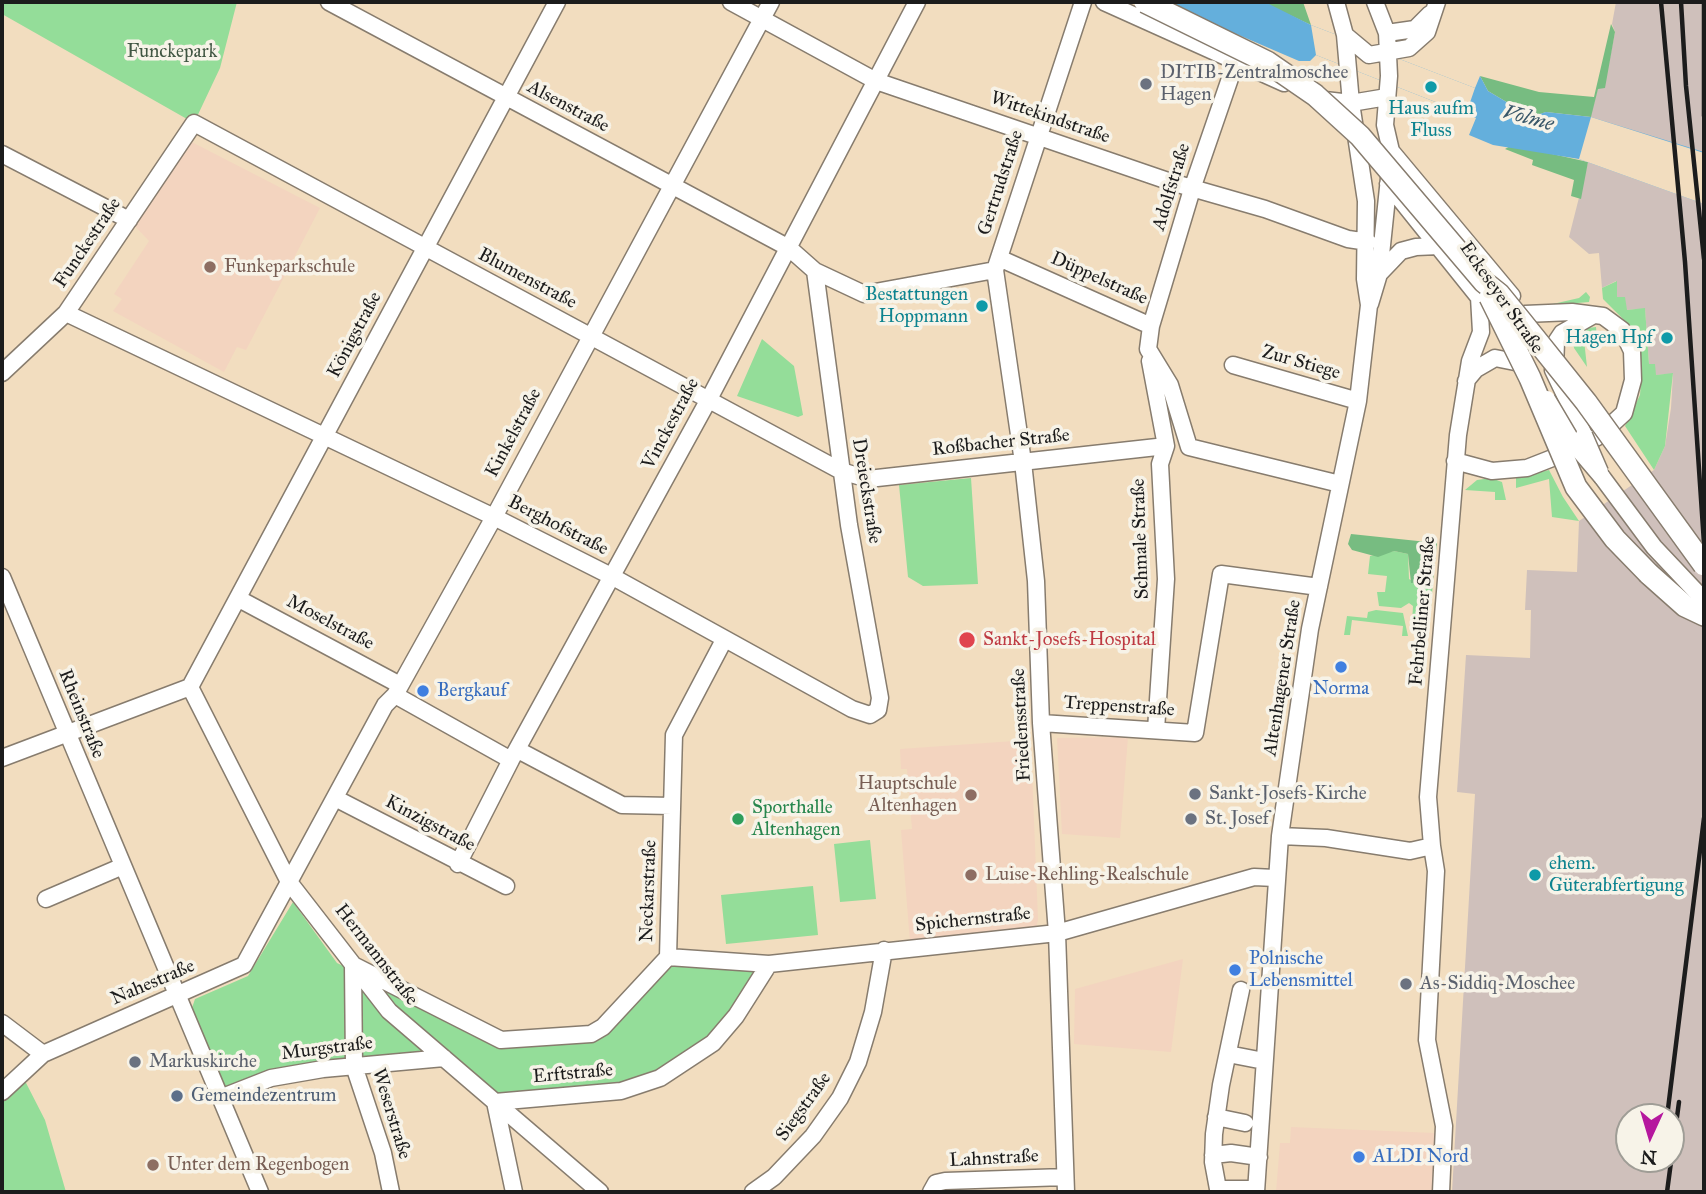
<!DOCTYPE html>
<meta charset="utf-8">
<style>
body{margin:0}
#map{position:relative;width:1706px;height:1194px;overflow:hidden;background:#f2ddbf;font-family:"IM FELL Great Primer",serif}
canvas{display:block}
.frame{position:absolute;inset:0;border:4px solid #1c1c1c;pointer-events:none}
.north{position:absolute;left:1615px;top:1103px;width:70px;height:70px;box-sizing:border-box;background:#f7f3e8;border:2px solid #9f9d96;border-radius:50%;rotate:184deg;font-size:19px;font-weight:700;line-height:28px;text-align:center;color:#1c1c1c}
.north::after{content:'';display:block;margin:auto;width:24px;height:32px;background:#b5179e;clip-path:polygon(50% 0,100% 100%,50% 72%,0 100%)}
</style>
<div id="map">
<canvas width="1706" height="1194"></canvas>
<div class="frame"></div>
<div class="north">N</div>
</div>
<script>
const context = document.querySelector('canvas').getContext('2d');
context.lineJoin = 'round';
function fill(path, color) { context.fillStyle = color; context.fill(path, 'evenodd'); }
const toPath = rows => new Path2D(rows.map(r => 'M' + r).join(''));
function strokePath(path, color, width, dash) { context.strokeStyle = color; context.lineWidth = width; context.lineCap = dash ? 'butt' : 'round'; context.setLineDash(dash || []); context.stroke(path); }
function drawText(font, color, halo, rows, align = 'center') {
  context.font = font + ' "IM FELL Great Primer",serif'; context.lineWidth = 7; context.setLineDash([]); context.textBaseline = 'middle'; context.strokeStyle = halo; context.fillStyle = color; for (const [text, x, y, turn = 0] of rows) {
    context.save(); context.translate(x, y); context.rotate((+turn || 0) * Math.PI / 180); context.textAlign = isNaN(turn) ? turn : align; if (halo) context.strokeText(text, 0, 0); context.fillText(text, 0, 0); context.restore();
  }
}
fill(toPath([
 [184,138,320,208,246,350,237,347,224,372,113,311,122,299,114,294,149,241,129,220],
 [1128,737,1120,838,1062,834,1057,738],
 [1014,741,1015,746,1031,746,1038,920,1036,927,910,942,901,830,912,829,907,769,901,769,900,749],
 [1183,959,1171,1052,1074,1044,1075,989],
 [1291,1127,1435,1133,1435,1192,1276,1192,1280,1143,1290,1143]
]), '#f3d4bf');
fill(toPath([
 [1616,2,1704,2,1704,1192,1452,1192,1475,794,1457,792,1466,655,1530,658,1531,610,1525,610,1527,570,1577,572,1579,521,1654,470,1665,446,1671,408,1673,374,1656,375,1649,364,1645,309,1626,310,1617,297,1616,281,1602,288,1599,253,1589,254,1569,237,1588,162,1586,133,1598,88,1604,88,1615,32,1612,24],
 [1629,1117,1671,1117,1671,1159,1629,1159]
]), '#cfc0bb');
fill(toPath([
 [2,2,237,2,220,68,194,123,2,14],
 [1617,281,1617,297,1625,297,1627,310,1645,308,1649,364,1655,364,1656,375,1673,373,1665,446,1654,470,1625,426,1640,395,1642,367,1635,331,1603,299,1602,288],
 [1586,292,1590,297,1589,302,1544,306,1579,298],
 [1596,327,1597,339,1584,340,1587,367,1574,348,1573,335,1580,329],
 [762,339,794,366,803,415,798,417,737,396],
 [1549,470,1563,497,1579,521,1552,517,1549,479,1516,488,1516,478],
 [971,478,978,584,923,586,908,577,899,485],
 [1491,478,1502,482,1506,500,1495,500,1495,492,1465,490,1477,480],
 [1394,551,1408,554,1409,579,1419,585,1433,581,1430,620,1427,622,1412,624,1413,606,1409,603,1401,608,1379,606,1377,592,1385,592,1387,576,1368,574,1370,556],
 [1376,610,1403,613,1408,636,1402,636,1403,626,1352,620,1350,635,1344,635,1347,616,1367,618,1368,612],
 [870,840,876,899,840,902,834,844],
 [813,886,818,935,726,944,721,895],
 [293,902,337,963,501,1040,591,1034,668,957,769,964,736,1016,660,1078,495,1102,443,1058,323,1069,220,1098,196,1043,192,1008,195,999,248,976],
 [24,1079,45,1120,66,1192,2,1192,2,1099]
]), '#94dd99');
fill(toPath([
 [1265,2,1303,2,1311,25,1268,5],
 [1611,24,1615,32,1605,88,1598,89,1591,117,1546,112,1537,115,1520,110,1488,91,1480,76,1539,92,1594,97],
 [1512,145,1588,162,1581,199,1571,196,1574,180,1532,165,1533,160,1505,149],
 [1351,534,1437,543,1433,581,1411,583,1408,554,1394,551,1378,557,1352,550,1348,544]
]), '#77bc81');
fill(toPath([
 [1162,2,1265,2,1311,25,1475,88,1480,76,1488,91,1520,110,1536,115,1546,112,1591,117,1704,152,1704,204,1579,159,1493,145,1469,135,1476,118,1316,55,1310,61,1299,61]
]), '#64afdc');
fill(toPath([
 [1311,25,1475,88,1466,114,1316,55],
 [1591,117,1704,153,1704,204,1579,159]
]), '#f2ddbf');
const minor = toPath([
 [329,2,789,248,815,271,864,294,995,270],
 [731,2,876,81,1171,182,1265,209,1348,239,1368,242],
 [1104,2,1284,83],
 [1375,2,1387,33,1389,76,1385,125,1391,151,1512,296],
 [1387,33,1415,29,1430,14],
 [1345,35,1369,55,1409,48,1427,32,1437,2],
 [1236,61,1193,186,1151,326,1148,349,1170,385,1189,447,1340,484],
 [1316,99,1351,103,1387,97],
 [2,154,129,220],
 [1388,184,1485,305],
 [999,258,1151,326],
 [1379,274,1401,251,1416,247,1439,246],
 [1370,304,1379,274,1389,178],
 [66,313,494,517,613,577,852,709,870,715,878,710,880,698,849,525,815,271],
 [1150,361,1166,446,1160,464,1166,579,1156,730],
 [1233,365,1358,401],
 [1555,369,1556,342,1562,333,1592,316],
 [1553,370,1584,435],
 [2,373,66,313,194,123,841,471,868,479,1166,446],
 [1466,381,1476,369,1495,358,1520,363],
 [1455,461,1492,471,1527,468,1578,448,1599,436,1624,413,1633,380,1632,351,1622,330,1603,316,1572,312,1525,314],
 [1602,477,1654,547,1704,600],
 [2,577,260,1192],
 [239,599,400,685],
 [190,687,557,2],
 [190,687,289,882,389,1011,600,1192],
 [395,695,511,760],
 [1041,723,1195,733,1221,574,1319,587],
 [518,750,622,805,672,806],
 [2,758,190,687],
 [335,798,506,886],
 [1280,836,1326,838,1410,851,1432,846,1428,797,1458,435,1470,361,1481,332,1479,297],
 [1432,846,1436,871,1427,1040,1444,1126,1441,1192],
 [458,864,511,760,709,399,917,2],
 [46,899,123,866],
 [668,957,769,964,1057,933,1254,877,1275,878],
 [353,965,501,1040,591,1034,603,1027,668,957,674,735,724,640],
 [353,965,354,1066,383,1153,391,1192],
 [1241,990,1221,1085,1214,1134,1213,1162,1218,1189,1256,1189],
 [2,1023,43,1054],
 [1228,1054,1264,1061],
 [2,1092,43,1054,244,965,385,705,395,695,494,517,771,2],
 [220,1098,271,1078,323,1069,444,1058],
 [1216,1117,1245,1123],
 [1213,1155,1231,1153,1259,1157],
 [514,1192,495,1102,621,1091,660,1078,713,1043,736,1016,769,964],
 [753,1192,774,1177,813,1136,840,1098,858,1062,873,1012,884,950],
 [931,1192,936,1183,945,1181,1065,1177],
 [1066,1192,1057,933,1041,723,1036,581,1023,462,995,270,1083,2],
 [1256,1192,1280,836,1310,629,1358,401,1369,305,1365,279,1366,201,1351,103,1345,35,1336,2]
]);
const major = toPath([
 [1649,574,1685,606,1704,615]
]);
strokePath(minor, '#877c6e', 19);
strokePath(major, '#877c6e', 24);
strokePath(minor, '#fff', 16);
strokePath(major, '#fff', 21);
strokePath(toPath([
 [1661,2,1685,262,1704,543],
 [1681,2,1686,86,1704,259],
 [1704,2,1704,116],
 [1667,1117,1704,818],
 [1667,1192,1679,1102]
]), '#1c1c1c', 4.5);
const minorBridge = toPath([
 [1547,399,1573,443,1602,477],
 [1584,435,1600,472]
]);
const majorBridge = toPath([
 [1145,2,1267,62,1315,95,1360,136,1484,282,1499,294,1521,321,1586,402,1704,565],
 [1490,297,1530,378,1576,487,1615,539,1649,574]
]);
strokePath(minorBridge, '#877c6e', 19, []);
strokePath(majorBridge, '#877c6e', 24, []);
strokePath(minorBridge, '#fff', 16);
strokePath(majorBridge, '#fff', 21);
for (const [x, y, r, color] of [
 [1146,84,7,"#6b7280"],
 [1431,87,7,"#0f9aa8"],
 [210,267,7,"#8d6e63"],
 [982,306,7,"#0f9aa8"],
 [1667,338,7,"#0f9aa8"],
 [967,640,9,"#e0444e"],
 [1341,667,7,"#3f7fe0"],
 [423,691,7,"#3f7fe0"],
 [1195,794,7,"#6b7280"],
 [971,795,7,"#8d6e63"],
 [738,819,7,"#2e9e5b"],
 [1191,819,7,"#6b7280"],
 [971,875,7,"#8d6e63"],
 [1535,875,7,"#0f9aa8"],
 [1235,970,7,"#3f7fe0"],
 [1406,984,7,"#6b7280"],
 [135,1062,7,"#6b7280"],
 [177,1096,7,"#5c6f8a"],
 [1359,1157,7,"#3f7fe0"],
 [153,1165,7,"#8d6e63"]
]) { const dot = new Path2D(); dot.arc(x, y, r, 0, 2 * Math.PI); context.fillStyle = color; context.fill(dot); strokePath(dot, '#f7f3e8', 2.5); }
drawText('19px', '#405642', '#f7f3e8', [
 ["Funckepark",172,52]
]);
drawText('19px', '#5b616d', '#f7f3e8', [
 ["DITIB-Zentralmoschee",1160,73],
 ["Hagen",1160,95],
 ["Sankt-Josefs-Kirche",1209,794],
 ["St. Josef",1205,819],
 ["As-Siddiq-Moschee",1420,984],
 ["Markuskirche",149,1062]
], 'left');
drawText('19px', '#1c1c1c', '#f7f3e8', [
 ["Alsenstraße",568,107,28],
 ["Wittekindstraße",1050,118,19],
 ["Gertrudstraße",1001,183,-72],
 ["Adolfstraße",1172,187,-73],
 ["Funckestraße",88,243,-56],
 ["Blumenstraße",527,279,28],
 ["Düppelstraße",1099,279,24],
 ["Eckeseyer Straße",1501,298,55],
 ["Königstraße",355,335,-62],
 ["Zur Stiege",1301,363,16],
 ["Vinckestraße",671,424,-62],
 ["Kinkelstraße",514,433,-62],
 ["Roßbacher Straße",1001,443,-6],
 ["Dreieckstraße",866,491,81],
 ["Berghofstraße",558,526,27],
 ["Schmale Straße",1141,539,-92],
 ["Fehrbelliner Straße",1423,611,-85],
 ["Moselstraße",330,623,28],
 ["Altenhagener Straße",1283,678,-81],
 ["Treppenstraße",1119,707,4],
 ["Rheinstraße",81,714,68],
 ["Friedensstraße",1022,725,-93],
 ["Kinzigstraße",430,824,28],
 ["Neckarstraße",649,891,-88],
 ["Spichernstraße",973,920,-6],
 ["Hermannstraße",376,955,52],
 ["Nahestraße",153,983,-23],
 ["Murgstraße",327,1049,-7],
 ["Erftstraße",573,1074,-5],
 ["Siegstraße",804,1107,-54],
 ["Weserstraße",391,1114,73],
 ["Lahnstraße",994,1159,-3]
]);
drawText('19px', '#0d838f', '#f7f3e8', [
 ["Haus aufm",1431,109,"center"],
 ["Fluss",1431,131,"center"],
 ["Bestattungen",968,295],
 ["Hoppmann",968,317],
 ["Hagen Hpf",1653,338],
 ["ehem.",1549,864,"left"],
 ["Güterabfertigung",1549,886,"left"]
], 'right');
drawText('19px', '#785e54', '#f7f3e8', [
 ["Funkeparkschule",224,267],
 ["Hauptschule",957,784,"right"],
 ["Altenhagen",957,806,"right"],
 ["Luise-Rehling-Realschule",985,875],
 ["Unter dem Regenbogen",167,1165]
], 'left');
drawText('19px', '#be3a42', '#f7f3e8', [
 ["Sankt-Josefs-Hospital",983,640]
], 'left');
drawText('19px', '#366cbe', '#f7f3e8', [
 ["Norma",1341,689,"center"],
 ["Bergkauf",437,691],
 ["Polnische",1249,959],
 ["Lebensmittel",1249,981],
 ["ALDI Nord",1373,1157]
], 'left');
drawText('19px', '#27864d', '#f7f3e8', [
 ["Sporthalle",752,808],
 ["Altenhagen",752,830]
], 'left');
drawText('19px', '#4e5e75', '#f7f3e8', [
 ["Gemeindezentrum",191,1096]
], 'left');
drawText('italic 21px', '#395769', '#f7f3e8', [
 ["Volme",1528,119,15]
]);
</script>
